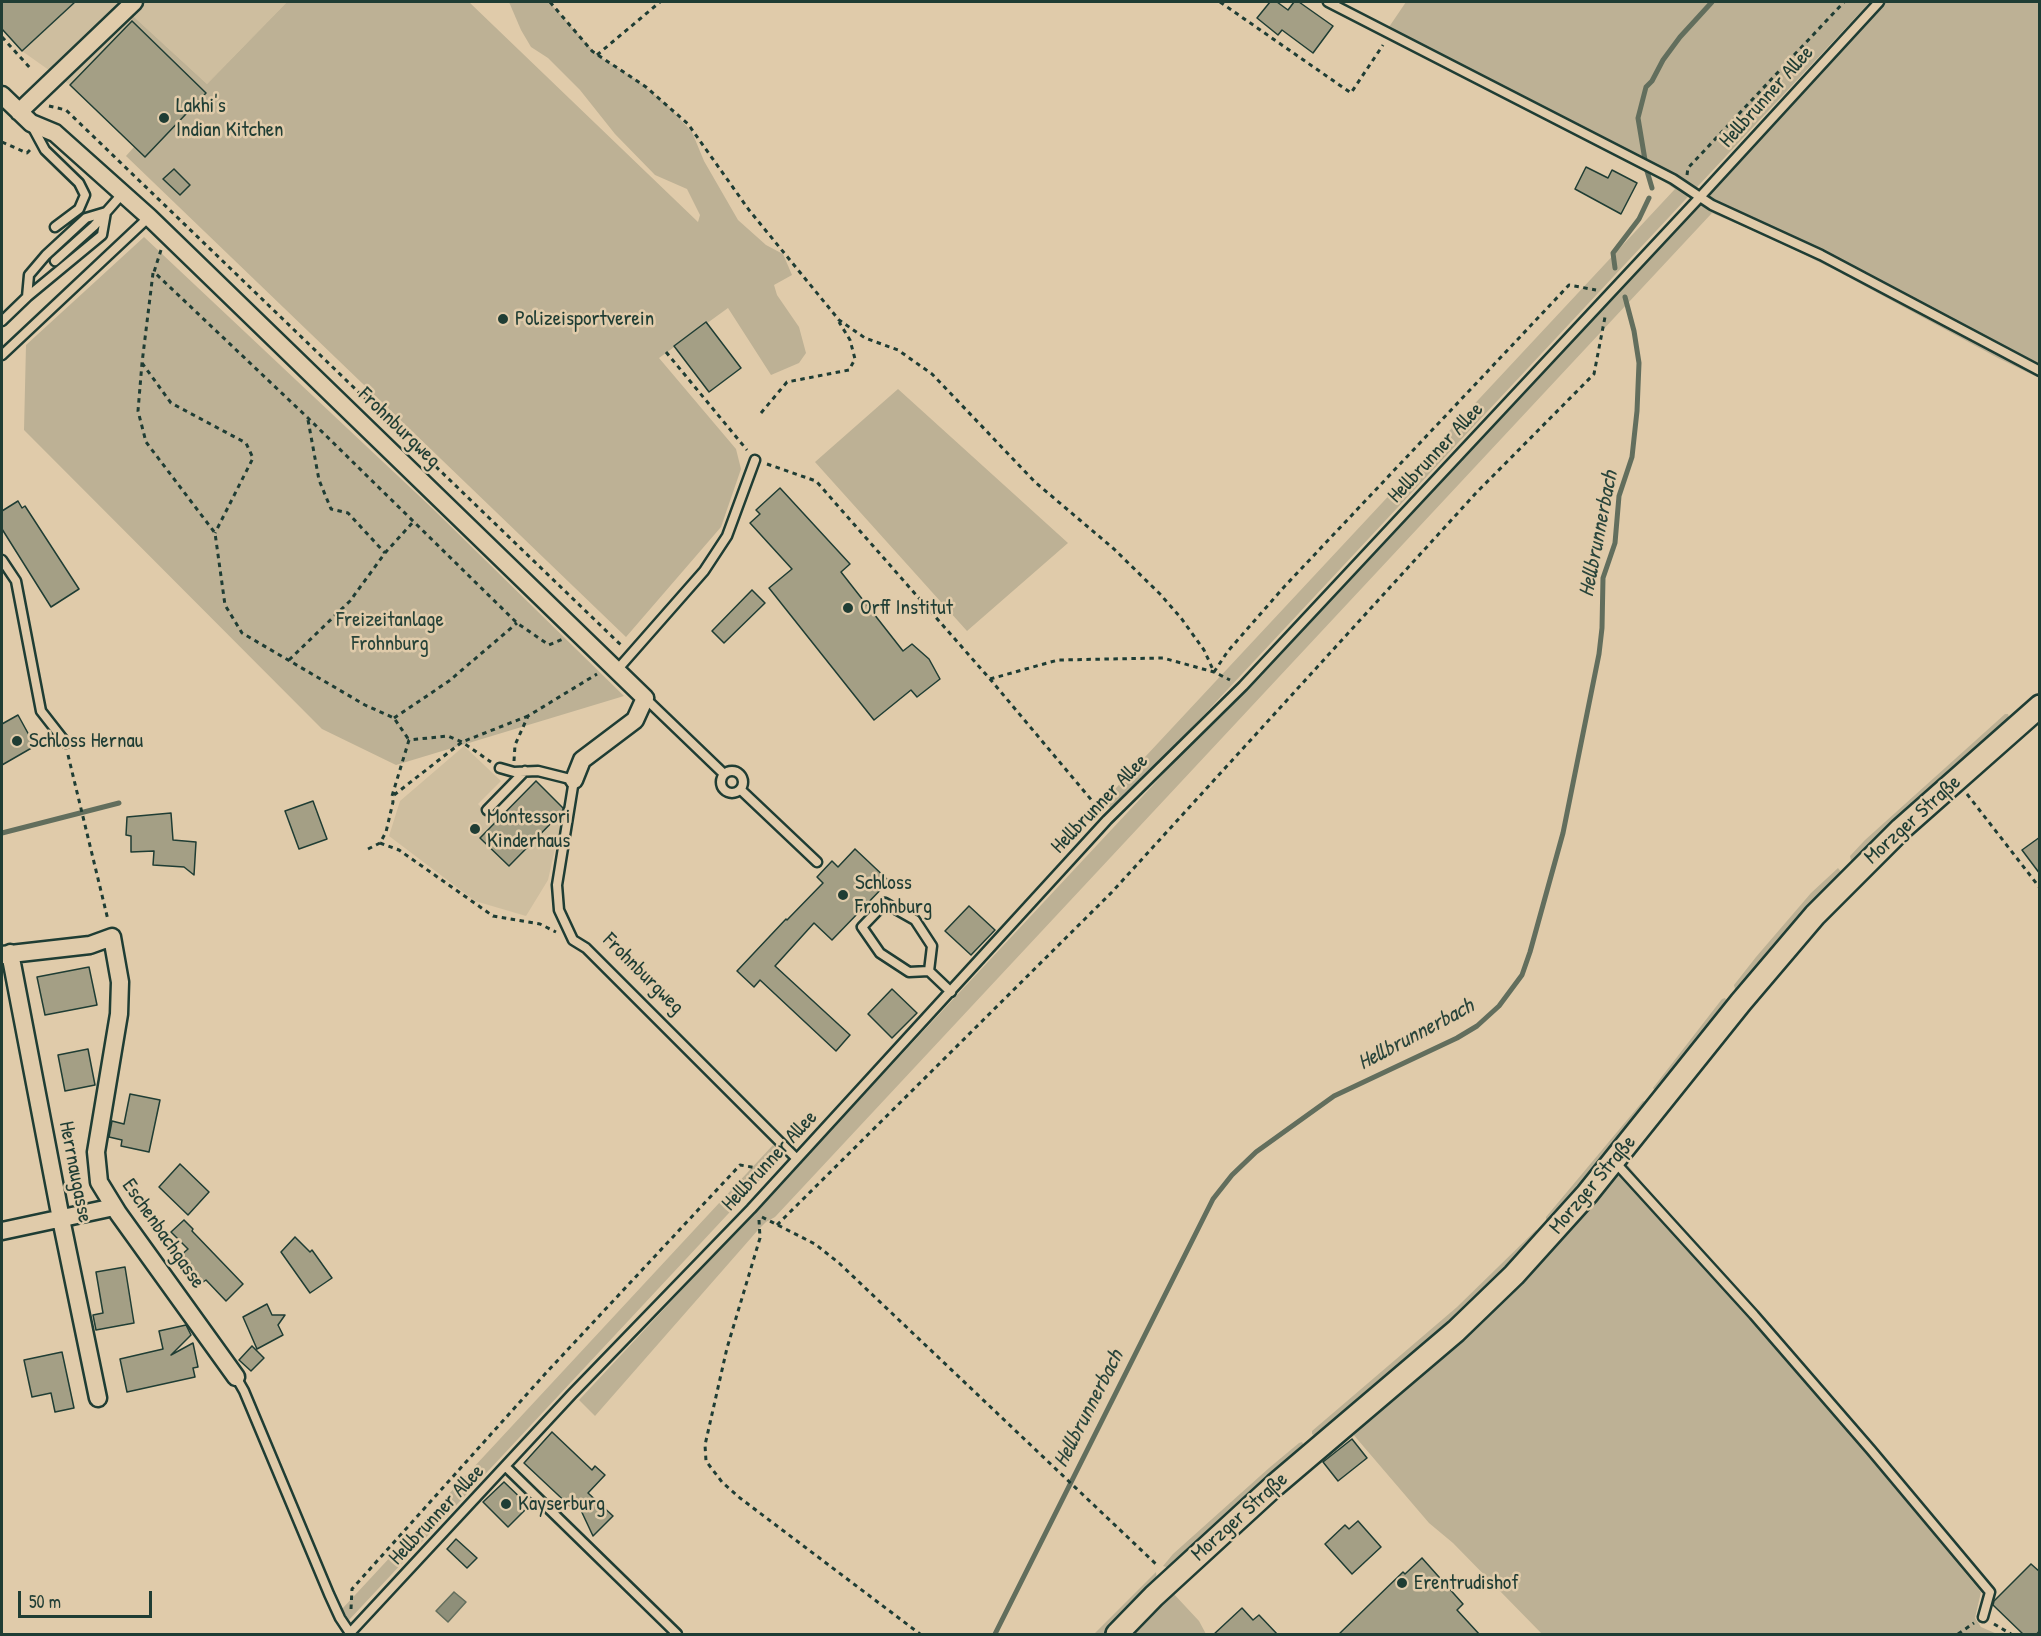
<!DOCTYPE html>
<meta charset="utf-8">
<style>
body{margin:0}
#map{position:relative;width:2041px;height:1636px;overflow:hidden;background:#e0cbaa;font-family:"Patrick Hand",sans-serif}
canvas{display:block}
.frame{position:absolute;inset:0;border:3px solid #1f3d34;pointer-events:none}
.scale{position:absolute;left:18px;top:1591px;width:134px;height:27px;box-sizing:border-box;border:3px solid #1f3d34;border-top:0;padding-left:8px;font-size:18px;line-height:21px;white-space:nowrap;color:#1f3d34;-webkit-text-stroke:4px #e0cbaa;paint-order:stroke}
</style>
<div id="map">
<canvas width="2041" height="1636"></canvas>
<div class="frame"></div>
<div class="scale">50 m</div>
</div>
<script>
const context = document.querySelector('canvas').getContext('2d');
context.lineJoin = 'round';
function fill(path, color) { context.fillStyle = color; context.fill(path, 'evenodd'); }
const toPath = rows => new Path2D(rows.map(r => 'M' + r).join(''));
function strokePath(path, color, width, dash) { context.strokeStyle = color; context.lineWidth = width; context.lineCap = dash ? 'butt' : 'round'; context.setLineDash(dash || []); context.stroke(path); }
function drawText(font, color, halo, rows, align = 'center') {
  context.font = font + ' "Patrick Hand",sans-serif'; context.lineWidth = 5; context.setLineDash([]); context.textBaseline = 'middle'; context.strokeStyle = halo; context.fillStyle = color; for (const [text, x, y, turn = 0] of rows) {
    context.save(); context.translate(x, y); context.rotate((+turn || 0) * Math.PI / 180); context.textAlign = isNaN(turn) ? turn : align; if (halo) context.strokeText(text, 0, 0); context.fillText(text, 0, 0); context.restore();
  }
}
fill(toPath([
 [2,2,287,2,207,84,133,16,131,21,70,85,22,51,2,29],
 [464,746,501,781,478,804,495,822,536,781,564,809,548,880,526,916,475,901,389,836,400,801]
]), '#cebe9f');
fill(toPath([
 [287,2,469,2,698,222,700,215,687,189,655,175,615,134,580,90,548,58,531,47,521,30,509,2,549,2,597,55,638,81,669,107,692,132,704,161,738,220,766,245,783,254,792,275,774,285,777,295,799,327,806,353,799,363,771,375,728,308,659,358,736,449,741,469,721,527,626,637,126,156,134,147,70,85,131,21,133,16,207,84],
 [1406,2,1870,2,1114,811,1103,802,1675,189,1648,171,1649,159,1647,160,1389,27],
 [1884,2,2039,2,2039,378,1998,358,1837,271,1777,241,1712,213,775,1217,766,1222,758,1230,595,1416,579,1400],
 [144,237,432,508,624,696,396,765,322,729,24,430,26,345],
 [898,389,1068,543,967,631,815,462],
 [2005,714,2008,714,2010,720,1855,860,1851,861,1850,856,1865,840],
 [1838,868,1842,873,1841,875,1740,989,1735,989,1734,985,1756,957,1811,893],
 [1725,998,1729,1004,1656,1092,1653,1088,1722,999],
 [1643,1101,1646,1102,1646,1104,1551,1222,1546,1221,1546,1217],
 [773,1145,784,1154,349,1620,342,1609],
 [1626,1163,1981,1592,1975,1618,1981,1627,1997,1634,1542,1634,1453,1543,1429,1523,1352,1433,1447,1353,1515,1290,1599,1199],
 [1536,1230,1540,1232,1540,1235,1476,1299,1316,1436,1312,1434,1312,1431,1457,1307],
 [1302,1442,1305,1447,1169,1568,1163,1566,1173,1554,1269,1468,1299,1443],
 [1156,1572,1157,1581,1104,1634,1094,1634],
 [1172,1592,1199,1621,1206,1634,1130,1634]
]), '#bdb195');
const water = toPath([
 [454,1592,466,1602,448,1622,436,1611,454,1592]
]);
fill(water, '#8e8f79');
strokePath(water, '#626e5d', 1.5);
strokePath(toPath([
 [1645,160,1638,118,1646,87,1652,81,1663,60,1680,37,1712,2],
 [1647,171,1652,188],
 [1615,268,1613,253,1639,219,1649,198],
 [2,833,119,803],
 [995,1634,1213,1199,1232,1175,1256,1152,1334,1096,1457,1038,1477,1026,1499,1006,1522,975,1530,952,1563,833,1599,654,1602,628,1603,578,1615,543,1619,496,1632,457,1637,411,1639,363,1634,331,1625,297]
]), '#626e5d', 5);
const building = toPath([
 [2,2,75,2,22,51,2,29,2,2],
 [1270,2,1277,2,1288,10,1294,2,1299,2,1333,26,1313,53,1282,30,1278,35,1257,18,1270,2],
 [132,21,206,93,145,157,70,85,132,21],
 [1586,167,1608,178,1612,170,1637,183,1621,214,1575,189,1586,167],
 [174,169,190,185,180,195,163,179,174,169],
 [706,322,741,368,709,392,674,346,706,322],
 [780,488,850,564,841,572,903,651,912,644,929,659,940,679,917,697,911,690,874,720,769,588,792,569,750,523,760,514,756,510,780,488],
 [18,501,22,508,25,506,79,589,51,607,2,529,2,511,18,501],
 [752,590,765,603,724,643,712,631,752,590],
 [18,715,35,746,2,765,2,724,18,715],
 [536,781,563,808,563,811,509,866,480,838,536,781],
 [313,801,327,839,299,849,285,811,313,801],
 [171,813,173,840,196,842,194,875,184,867,153,865,154,851,131,852,131,836,126,835,127,817,171,813],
 [2040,837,2040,874,2022,850,2040,837],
 [855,849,889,881,832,940,814,923,775,966,850,1035,836,1051,760,980,754,987,737,971,786,919,787,920,823,883,817,877,832,861,838,867,855,849],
 [969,906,995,930,971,955,945,931,969,906],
 [89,967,97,1005,45,1015,37,977,89,967],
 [892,989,917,1013,892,1038,868,1014,892,989],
 [88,1049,95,1085,65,1091,58,1055,88,1049],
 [130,1094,160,1100,149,1152,121,1146,122,1140,109,1137,112,1121,124,1124,130,1094],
 [180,1164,209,1192,188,1215,159,1187,180,1164],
 [184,1220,193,1229,192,1231,243,1284,226,1301,206,1280,203,1282,179,1257,188,1249,171,1232,184,1220],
 [295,1237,310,1252,312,1250,332,1278,310,1293,281,1252,295,1237],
 [125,1267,134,1323,96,1330,93,1315,103,1313,96,1272,125,1267],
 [267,1304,272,1315,285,1315,278,1325,283,1335,257,1349,243,1317,267,1304],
 [186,1325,191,1335,171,1355,193,1343,198,1367,193,1368,195,1377,127,1392,120,1359,163,1349,159,1331,186,1325],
 [252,1346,264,1358,251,1371,239,1360,252,1346],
 [62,1352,74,1408,55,1412,51,1393,32,1397,24,1360,62,1352],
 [552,1432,592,1470,595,1466,605,1475,588,1493,613,1516,593,1536,578,1504,573,1509,524,1463,552,1432],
 [1352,1439,1367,1458,1338,1481,1323,1462,1352,1439],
 [504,1482,529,1506,508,1527,483,1502,504,1482],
 [1358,1521,1381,1547,1352,1574,1325,1544,1345,1525,1349,1529,1358,1521],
 [456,1539,477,1558,467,1568,447,1549,456,1539],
 [1422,1558,1463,1604,1457,1610,1480,1635,1338,1635,1403,1572,1405,1574,1422,1558],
 [2031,1564,2040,1572,2040,1630,2036,1635,2024,1635,1993,1605,1994,1601,2031,1564],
 [1242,1608,1253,1620,1259,1615,1278,1635,1213,1635,1242,1608]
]);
fill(building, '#a49f85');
strokePath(building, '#1f3d34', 1.5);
const service = toPath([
 [1328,2,1673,179,1712,205,1821,255,2040,371],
 [32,126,45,150,79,183,85,195,79,209,55,227],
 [55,261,94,226,123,193],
 [27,297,29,275,46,255,86,218,106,212],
 [2,321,27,297,102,235,106,212],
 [2,355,149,217],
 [2,560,16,581,41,711,66,743],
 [617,670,704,571,727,536,755,460],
 [645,698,724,774],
 [500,768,514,772,538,771,574,780,557,885,559,910,573,940,586,948,796,1158],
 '721 782a11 11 0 1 1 22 0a11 11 0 1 1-22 0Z',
 [741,790,817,862],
 [487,810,525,771],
 [929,971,909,972,880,953,862,927,885,903,915,920,932,946,929,971,951,992],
 [1614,1161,1754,1315,1871,1450,1990,1592,1983,1617],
 [236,1377,244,1391,329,1594,340,1618,350,1633,572,1394,751,1209,1107,820,1243,686,1700,197,1879,2],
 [506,1467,677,1634]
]);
const minor = toPath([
 [2,95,31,123,55,133,149,217,645,698,635,720,582,760,574,780],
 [19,112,134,2],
 [10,953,61,1219,98,1398],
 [2,955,90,945,112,937,120,982,119,1014,96,1152,99,1182,118,1213,236,1377],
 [2,1231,114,1207]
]);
const tertiary = toPath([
 [1117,1634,1154,1596,1275,1485,1456,1331,1514,1275,1587,1194,1741,1002,1815,915,1901,829,2040,706]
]);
strokePath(service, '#1f3d34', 13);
strokePath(minor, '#1f3d34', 21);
strokePath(tertiary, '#1f3d34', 26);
strokePath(toPath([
 [550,2,592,51,646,87,688,124,749,210,839,320,865,338,898,350,932,374,1035,482,1114,549,1160,594,1181,618,1204,650,1214,672],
 [1220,2,1351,93,1383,45],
 [2,37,31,69],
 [597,55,660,2],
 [49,106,66,110,623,647],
 [2,142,27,153,30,150],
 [1687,175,1688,168,1844,2],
 [161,250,154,272,308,418,517,623,549,645,563,639],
 [153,273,142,363,138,411,146,442,215,533,225,605,242,633,365,705,394,718,409,740],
 [666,352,747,450],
 [142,363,171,403,246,443,253,458,215,533],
 [761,413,787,382,849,370,855,359,850,340,839,322],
 [308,420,319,480,331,509,348,513,385,553],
 [767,464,816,481,990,679,1099,809],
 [289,660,350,601,385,553,414,521],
 [1214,672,1228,651,1284,587,1569,285,1596,290],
 [990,679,1058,660,1163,658,1214,672,1230,680],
 [394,718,449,681,517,623],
 [68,755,108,920],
 [514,761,515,745,528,716,597,674],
 [1967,794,2040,888],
 [394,795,462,742,528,716],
 [380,843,399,850,493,916,540,924,556,932],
 [368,849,380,843,386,832,393,802,392,796,409,740,448,736,462,742,491,762],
 [762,1217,815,1244,839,1263,1158,1566],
 [759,1220,760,1238,727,1348,705,1445,706,1461,722,1482,740,1498,920,1634],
 [777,1225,1112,892,1476,493,1594,374,1605,317],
 [351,1609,352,1589,545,1374,740,1165,769,1170],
 [1994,1624,2011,1634],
 [1958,1634,1974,1623]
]), '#1f3d34', 3, [4.5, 4.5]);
strokePath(service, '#e0cbaa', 8);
strokePath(minor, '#e0cbaa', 16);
strokePath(tertiary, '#e0cbaa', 21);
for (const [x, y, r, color] of [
 [164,118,6,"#1f3d34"],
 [503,319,6,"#1f3d34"],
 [848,608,6,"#1f3d34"],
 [17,741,6,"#1f3d34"],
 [475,829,6,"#1f3d34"],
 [843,895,6,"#1f3d34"],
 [506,1504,6,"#1f3d34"],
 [1402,1583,6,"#1f3d34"]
]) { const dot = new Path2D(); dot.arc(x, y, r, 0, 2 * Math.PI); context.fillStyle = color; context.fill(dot); strokePath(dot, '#e0cbaa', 2); }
drawText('21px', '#1f3d34', '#e0cbaa', [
 ["Hellbrunner Allee",1767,97,-48],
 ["Frohnburgweg",399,428,44],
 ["Hellbrunner Allee",1436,453,-47],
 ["Hellbrunner Allee",1100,804,-46],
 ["Morzger Straße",1913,820,-42],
 ["Frohnburgweg",643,974,45],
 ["Hellbrunner Allee",770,1161,-47],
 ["Herrnaugasse",75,1172,79],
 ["Morzger Straße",1593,1185,-50],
 ["Eschenbachgasse",163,1234,55],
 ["Hellbrunner Allee",437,1515,-47],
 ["Morzger Straße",1240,1517,-42]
]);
drawText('21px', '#1f3d34', '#e0cbaa', [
 ["Lakhi's",176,106],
 ["Indian Kitchen",176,130],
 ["Polizeisportverein",515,319],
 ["Orff Institut",860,608],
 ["Schloss Hernau",29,741],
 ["Montessori",487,817],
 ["Kinderhaus",487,841],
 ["Schloss",855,883],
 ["Frohnburg",855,907],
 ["Kayserburg",518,1504],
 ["Erentrudishof",1414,1583]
], 'left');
drawText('21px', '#274339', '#e0cbaa', [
 ["Freizeitanlage",390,620],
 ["Frohnburg",390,644]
]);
drawText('italic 22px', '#2a453b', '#e0cbaa', [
 ["Hellbrunnerbach",1599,534,-79],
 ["Hellbrunnerbach",1416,1035,-28],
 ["Hellbrunnerbach",1089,1409,-63]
]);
</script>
